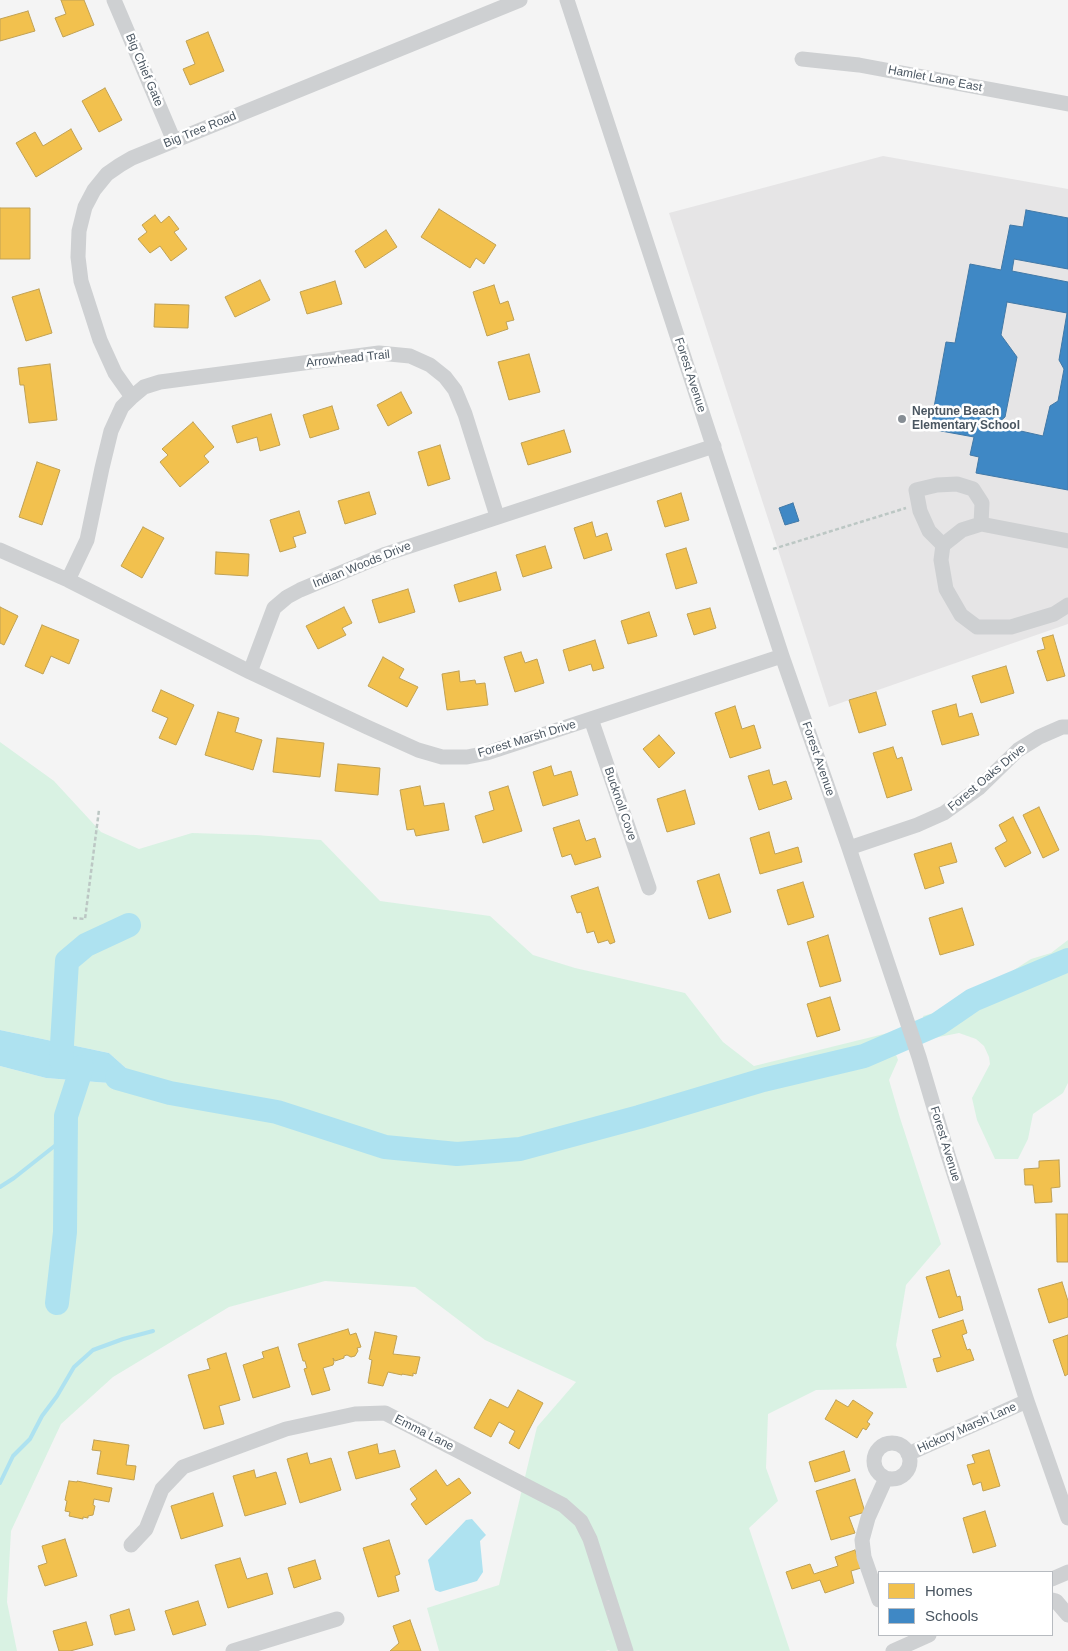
<!DOCTYPE html>
<style>
body{margin:0}
#map{position:relative;width:1068px;height:1651px;overflow:hidden;background:#f4f4f4;font-family:Helvetica,sans-serif}
canvas{display:block}
.legend{position:absolute;left:878px;top:1571px;width:175px;height:65px;box-sizing:border-box;background:#fff;border:1px solid #b7bbc0;margin:0;padding:6px 9px;list-style:none;font-size:15px;color:#4a5661}
.legend li{display:flex;align-items:center;gap:10px;height:25px}
.legend b{width:25px;border:1px solid #b7bbc0}
</style>
<div id="map">
<canvas width="1068" height="1651"></canvas>
<ul class="legend">
<li><b style="height:14px;background:#f2c14e"></b>Homes</li>
<li><b style="height:14px;background:#3f88c5"></b>Schools</li>
</ul>
</div>
<script>
const context = document.querySelector('canvas').getContext('2d');
context.lineJoin = 'round';
function fill(path, color) { context.fillStyle = color; context.fill(path, 'evenodd'); }
const toPath = rows => new Path2D(rows.map(r => 'M' + r).join(''));
function strokePath(path, color, width, dash) { context.strokeStyle = color; context.lineWidth = width; context.lineCap = dash ? 'butt' : 'round'; context.setLineDash(dash || []); context.stroke(path); }
function drawText(font, color, halo, rows, align = 'center') {
  context.font = font + ' Helvetica,sans-serif'; context.lineWidth = 5; context.setLineDash([]); context.textBaseline = 'middle'; context.strokeStyle = halo; context.fillStyle = color; for (const [text, x, y, turn = 0] of rows) {
    context.save(); context.translate(x, y); context.rotate((+turn || 0) * Math.PI / 180); context.textAlign = isNaN(turn) ? turn : align; if (halo) context.strokeText(text, 0, 0); context.fillText(text, 0, 0); context.restore();
  }
}
fill(toPath([
 [883,156,1068,189,1068,624,829,707,669,213]
]), '#e6e5e6');
fill(toPath([
 [0,742,54,781,101,832,139,849,192,833,256,835,321,840,380,901,490,916,533,955,575,968,685,993,723,1042,754,1066,888,1033,898,1060,889,1080,900,1118,941,1244,906,1285,896,1345,907,1388,816,1390,768,1414,766,1468,778,1501,749,1528,790,1651,610,1651,609,1650,605,1651,439,1651,427,1608,499,1585,537,1427,576,1382,485,1340,415,1287,325,1281,229,1307,113,1377,61,1424,11,1531,7,1602,17,1651,0,1651,0,1066,46,1078,146,1086,109,1053,0,1030],
 [1068,940,1068,1083,1063,1093,1033,1114,1028,1139,1018,1159,995,1159,977,1120,972,1098,990,1064,989,1057,984,1046,976,1039,959,1033,929,1039,923,1016,952,1008,962,994,975,987,1000,979,1031,959,1051,953]
]), '#d9f2e3');
fill(toPath([
 [0,1030,109,1053,146,1086,46,1078,0,1066],
 [472,1519,486,1535,480,1541,483,1572,477,1581,440,1592,435,1590,428,1560,466,1520]
]), '#aee2f0');
const homes = toPath([
 [61,0,84,0,94,25,63,37,55,18,66,14,61,0],
 [28,11,35,31,0,41,0,19,28,11],
 [208,32,224,71,190,85,183,69,195,64,186,41,208,32],
 [105,88,122,120,99,132,82,101,105,88],
 [71,129,82,149,36,177,16,143,35,132,43,146,71,129],
 [0,208,30,208,30,259,0,259,0,208],
 [439,209,496,245,484,264,476,258,470,268,421,237,439,209],
 [155,215,161,223,169,216,179,229,174,232,187,249,171,261,160,246,150,253,138,239,147,232,142,225,155,215],
 [386,230,397,247,365,268,355,251,386,230],
 [260,280,270,300,235,317,225,297,260,280],
 [335,281,342,304,307,314,300,292,335,281],
 [494,285,500,304,508,301,514,320,506,322,508,329,487,336,473,292,494,285],
 [39,289,52,333,26,341,12,297,39,289],
 [155,304,189,305,188,328,154,327,155,304],
 [529,354,540,392,509,400,498,362,529,354],
 [50,364,57,420,29,423,24,385,20,385,18,368,50,364],
 [401,392,412,413,388,426,377,405,401,392],
 [332,406,339,429,310,438,303,415,332,406],
 [271,414,280,445,260,451,257,437,237,443,232,426,271,414],
 [193,422,214,447,204,456,209,462,180,487,160,462,168,455,162,449,193,422],
 [564,430,571,452,528,465,521,443,564,430],
 [440,445,450,479,428,486,418,452,440,445],
 [37,462,60,470,42,525,19,517,37,462],
 [369,492,376,514,345,524,338,501,369,492],
 [681,493,689,520,665,527,657,501,681,493],
 [299,511,306,533,293,537,296,547,280,552,270,520,299,511],
 [592,522,596,537,607,533,612,550,584,559,574,528,592,522],
 [143,527,164,538,142,578,121,566,143,527],
 [545,546,552,568,523,577,516,555,545,546],
 [686,548,697,583,676,589,666,554,686,548],
 [216,552,249,554,248,576,215,574,216,552],
 [496,572,501,590,459,602,454,585,496,572],
 [408,589,415,612,379,623,372,600,408,589],
 [0,607,18,616,4,645,0,643,0,607],
 [344,607,352,623,342,628,346,635,318,649,306,626,344,607],
 [710,608,716,628,694,635,687,614,710,608],
 [649,612,657,636,628,644,621,621,649,612],
 [42,625,79,640,69,664,51,656,43,674,25,666,42,625],
 [1053,635,1065,676,1047,681,1037,651,1045,649,1042,638,1053,635],
 [595,640,604,668,593,671,591,664,569,671,563,650,595,640],
 [521,652,525,663,537,659,544,683,515,692,504,657,521,652],
 [383,657,404,669,399,678,418,687,407,707,368,686,383,657],
 [1006,666,1014,693,981,703,972,676,1006,666],
 [459,671,460,682,475,680,476,684,485,683,488,705,447,710,442,674,459,671],
 [161,690,194,705,176,745,159,738,168,718,152,711,161,690],
 [876,692,886,725,859,733,849,700,876,692],
 [956,704,959,717,972,713,979,735,942,745,932,711,956,704],
 [735,706,742,729,754,725,761,748,730,758,715,713,735,706],
 [218,712,239,718,235,732,262,740,253,770,205,755,218,712],
 [659,735,675,753,659,768,643,749,659,735],
 [277,738,324,743,320,777,273,772,277,738],
 [893,747,897,759,902,757,912,790,887,798,873,753,893,747],
 [338,764,380,768,378,795,335,791,338,764],
 [551,766,554,776,571,771,578,795,543,806,533,772,551,766],
 [769,770,773,785,786,781,792,799,759,810,748,776,769,770],
 [420,786,424,806,444,803,449,830,416,836,414,829,407,830,400,790,420,786],
 [508,786,522,831,483,843,475,816,494,810,489,792,508,786],
 [685,790,695,824,667,832,657,799,685,790],
 [1039,807,1059,850,1043,858,1023,815,1039,807],
 [1013,817,1031,853,1005,867,995,848,1007,841,999,825,1013,817],
 [579,820,586,841,595,838,601,857,575,865,571,854,562,857,553,828,579,820],
 [769,832,775,854,798,847,802,862,760,874,750,838,769,832],
 [951,843,957,862,939,867,944,883,925,889,914,854,951,843],
 [719,874,731,912,709,919,697,881,719,874],
 [803,882,814,917,788,925,777,890,803,882],
 [598,887,615,942,610,944,608,940,598,943,594,931,587,933,581,912,577,913,571,896,598,887],
 [962,908,974,945,940,955,929,918,962,908],
 [828,935,841,981,820,987,807,942,828,935],
 [830,997,840,1030,817,1037,807,1004,830,997],
 [1059,1160,1060,1187,1051,1188,1052,1202,1035,1203,1033,1185,1025,1185,1024,1169,1039,1168,1039,1161,1059,1160],
 [1056,1214,1068,1214,1068,1262,1057,1262,1056,1214],
 [949,1270,957,1297,960,1296,963,1310,939,1318,926,1277,949,1270],
 [1062,1282,1068,1301,1068,1317,1049,1323,1038,1289,1062,1282],
 [963,1320,967,1333,962,1335,967,1350,970,1349,974,1360,937,1372,933,1359,941,1357,932,1330,963,1320],
 [348,1329,350,1335,356,1333,361,1347,357,1348,358,1351,355,1356,351,1357,347,1355,344,1356,344,1358,335,1361,333,1358,334,1362,333,1365,323,1368,330,1390,312,1395,304,1369,307,1368,305,1361,303,1361,298,1344,348,1329],
 [375,1332,397,1336,393,1354,420,1357,416,1374,413,1373,413,1376,402,1374,402,1375,388,1372,383,1386,368,1383,372,1360,369,1359,375,1332],
 [1068,1335,1068,1374,1065,1376,1053,1340,1068,1335],
 [278,1347,290,1387,253,1398,243,1365,264,1358,262,1352,278,1347],
 [226,1353,240,1400,219,1406,224,1424,204,1429,188,1375,210,1369,207,1359,226,1353],
 [518,1390,543,1403,519,1449,509,1443,515,1431,499,1422,491,1437,474,1428,490,1399,508,1408,518,1390],
 [836,1400,848,1407,853,1400,873,1413,867,1422,870,1424,866,1430,863,1428,857,1438,825,1419,836,1400],
 [94,1440,129,1445,126,1465,136,1466,134,1480,97,1474,101,1451,92,1450,94,1440],
 [377,1444,379,1454,395,1450,400,1467,356,1479,348,1452,377,1444],
 [989,1450,1000,1486,983,1491,981,1482,973,1485,967,1465,975,1463,972,1455,989,1450],
 [844,1451,850,1471,815,1482,809,1462,844,1451],
 [307,1453,310,1464,331,1458,341,1490,300,1503,287,1459,307,1453],
 [254,1470,256,1478,276,1472,286,1504,245,1516,233,1476,254,1470],
 [436,1470,447,1486,459,1478,471,1493,426,1525,411,1504,417,1499,410,1489,436,1470],
 [855,1479,865,1512,849,1517,855,1533,831,1540,816,1491,855,1479],
 [69,1481,77,1482,77,1481,112,1488,109,1502,94,1499,93,1505,95,1506,93,1515,88,1516,88,1518,83,1517,83,1519,69,1516,70,1512,65,1511,67,1501,65,1500,69,1481],
 [213,1493,223,1526,181,1539,171,1506,213,1493],
 [985,1511,996,1546,973,1553,963,1518,985,1511],
 [65,1539,77,1576,45,1586,38,1566,47,1563,42,1546,65,1539],
 [389,1540,400,1574,395,1576,399,1591,378,1597,363,1548,389,1540],
 [855,1550,861,1568,851,1571,854,1583,825,1593,820,1580,792,1589,786,1572,810,1564,814,1574,838,1566,835,1557,855,1550],
 [240,1558,247,1579,267,1573,273,1594,228,1608,215,1565,240,1558],
 [315,1560,321,1579,294,1588,288,1568,315,1560],
 [198,1601,206,1625,173,1635,165,1611,198,1601],
 [129,1609,135,1630,115,1635,110,1615,129,1609],
 [410,1620,421,1651,390,1651,399,1643,393,1626,410,1620],
 [86,1622,93,1645,70,1651,59,1651,53,1631,86,1622]
]);
fill(homes, '#f2c14e');
strokePath(homes, '#c0a154', 1);
const schools = toPath([
 [1026,210,1068,218,1068,269,1014,259,1012,271,1068,282,1068,490,976,473,979,457,970,455,974,437,930,429,946,342,955,343,970,264,1001,270,1010,225,1023,227,1026,210],
 [1007,302,1067,313,1059,360,1064,369,1058,401,1050,406,1043,436,1003,427,1004,424,998,423,1005,417,1017,357,1001,335,1007,302],
 [793,503,799,521,785,525,779,508,793,503]
]);
fill(schools, '#3f88c5');
strokePath(schools, '#4279a7', 1);
strokePath(toPath([
 [0,1187,14,1178,66,1137],
 [0,1483,13,1456,30,1439,42,1416,57,1396,74,1367,93,1350,123,1339,153,1331]
]), '#aee2f0', 4);
strokePath(toPath([
 [61,1061,67,961,86,945,129,925],
 [117,1078,170,1093,277,1112,385,1147,457,1154,520,1149,639,1117,763,1080,864,1056,938,1024,973,1000,1068,960],
 [57,1303,65,1232,66,1116,82,1067]
]), '#aee2f0', 24);
strokePath(toPath([
 [773,549,906,508],
 [73,918,85,919,99,810]
]), '#bcc7c4', 2.5, [4, 2.5]);
strokePath(toPath([
 [114,0,174,141],
 [567,0,782,656,849,848,919,1057,948,1155,1027,1401,1068,1518],
 [802,59,859,65,1068,104],
 [132,397,115,373,100,340,81,281,78,257,79,231,85,207,94,190,107,174,120,165,132,158,520,0],
 [1068,541,981,524,962,530,943,545,941,560,946,589,961,615,977,627,1011,627,1054,614,1068,605],
 [943,545,929,531,920,511,916,490,937,485,957,484,973,489,982,503,981,524],
 [0,550,68,580,250,672,367,727,418,750,442,757,467,757,487,753,782,656],
 [68,580,87,540,102,468,111,431,122,407,132,397,144,387,160,382,379,353,410,356,430,365,445,377,455,390,465,414,497,516],
 [250,672,274,608,287,597,300,590,386,554,714,446],
 [591,719,649,888],
 [849,848,917,825,944,813,979,788,1018,750,1039,737,1062,727,1068,727],
 '874 1461a18 18 0 1 1 36 0a18 18 0 1 1-36 0Z',
 [908,1454,1027,1401],
 [131,1545,146,1529,162,1489,183,1467,286,1429,355,1414,385,1413,563,1505,581,1521,590,1539,626,1651],
 [1052,1579,1068,1572],
 [879,1600,864,1557,862,1540,868,1518,886,1478],
 [1052,1600,1056,1601,1068,1615],
 [233,1651,337,1619],
 [893,1651,929,1635]
]), '#ced0d2', 15);
for (const [x, y, r, color] of [
 [902,419,5,"#868d94"]
]) { const dot = new Path2D(); dot.arc(x, y, r, 0, 2 * Math.PI); context.fillStyle = color; context.fill(dot); strokePath(dot, '#fff', 2); }
drawText('12px', '#4a5661', '#fff', [
 ["Big Chief Gate",144,70,67],
 ["Hamlet Lane East",935,79,11],
 ["Big Tree Road",200,130,-22],
 ["Arrowhead Trail",348,359,-6],
 ["Forest Avenue",690,375,72],
 ["Indian Woods Drive",362,565,-22],
 ["Forest Marsh Drive",527,739,-17],
 ["Forest Avenue",818,759,71],
 ["Forest Oaks Drive",987,778,-40],
 ["Bucknoll Cove",620,804,71],
 ["Forest Avenue",945,1144,73],
 ["Hickory Marsh Lane",967,1428,-24],
 ["Emma Lane",424,1433,27]
]);
drawText('bold 12px', '#4a5661', '#fff', [
 ["Neptune Beach",912,412],
 ["Elementary School",912,426]
], 'left');
</script>
